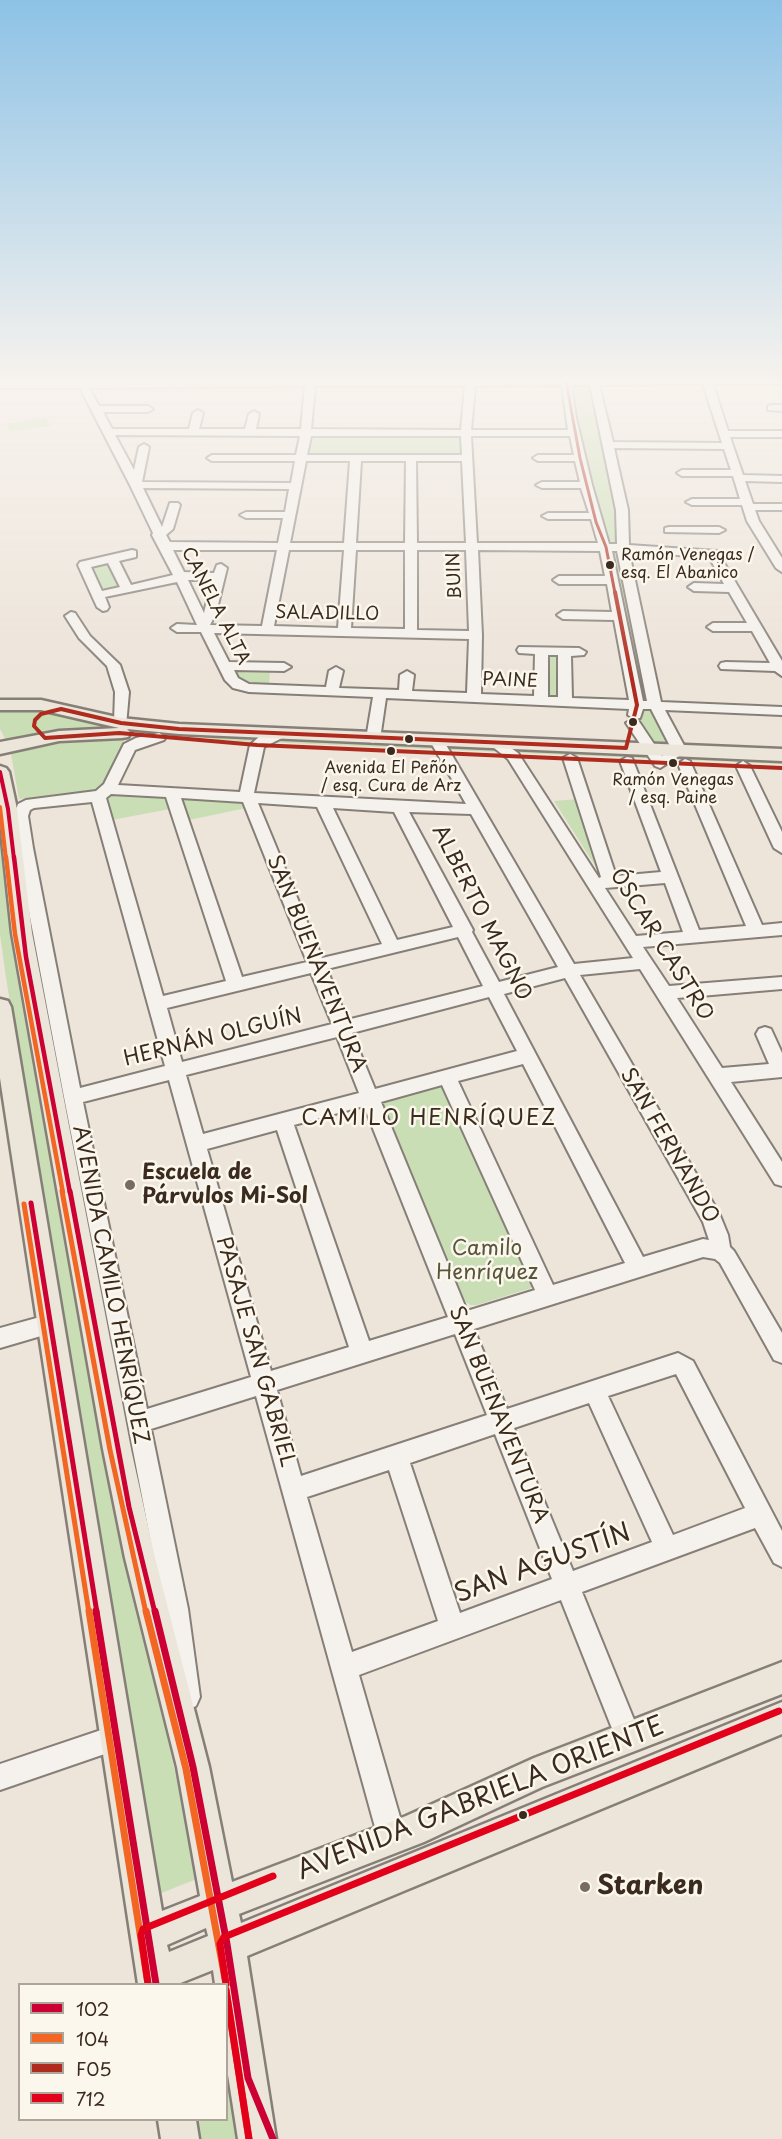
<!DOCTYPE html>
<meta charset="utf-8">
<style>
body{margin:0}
#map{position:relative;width:782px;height:2139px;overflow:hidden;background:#ede4da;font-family:"Playpen Sans",sans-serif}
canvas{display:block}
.legend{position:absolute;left:18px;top:1983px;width:210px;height:138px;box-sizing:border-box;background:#fbf7ec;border:2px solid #aea59a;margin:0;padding:8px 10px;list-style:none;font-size:18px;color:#3b2a1e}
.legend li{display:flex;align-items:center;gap:12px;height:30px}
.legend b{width:30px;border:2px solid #aea59a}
</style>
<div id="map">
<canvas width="782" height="2139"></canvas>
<ul class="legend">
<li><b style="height:8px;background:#c03"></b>102</li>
<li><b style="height:8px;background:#f26522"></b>104</li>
<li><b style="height:8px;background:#af2b1e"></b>F05</li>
<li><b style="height:8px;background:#e2001a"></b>712</li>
</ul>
</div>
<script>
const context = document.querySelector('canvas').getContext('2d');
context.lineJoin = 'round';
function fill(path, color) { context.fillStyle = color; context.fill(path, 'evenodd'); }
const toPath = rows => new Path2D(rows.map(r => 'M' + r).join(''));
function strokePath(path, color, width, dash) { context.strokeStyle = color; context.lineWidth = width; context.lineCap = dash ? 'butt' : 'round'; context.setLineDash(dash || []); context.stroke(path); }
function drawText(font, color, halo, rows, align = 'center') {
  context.font = font + ' "Playpen Sans",sans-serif'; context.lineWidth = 5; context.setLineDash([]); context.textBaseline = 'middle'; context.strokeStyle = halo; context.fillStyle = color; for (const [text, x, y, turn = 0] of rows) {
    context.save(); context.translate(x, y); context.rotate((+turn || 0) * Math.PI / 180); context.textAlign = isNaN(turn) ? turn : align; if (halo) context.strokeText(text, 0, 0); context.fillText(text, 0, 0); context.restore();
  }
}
fill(toPath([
 [572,386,590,386,619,513,619,540,614,543,608,540,595,514,570,388],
 [46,417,50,426,10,432,6,424],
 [314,434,457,435,461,436,461,454,458,456,310,455,307,453,309,436],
 [615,551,649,701,669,744,651,744,639,717,643,700,613,553],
 [110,562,123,588,102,593,89,566],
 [547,654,561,655,561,696,547,695],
 [237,669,270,671,269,685,247,683,240,679,234,670],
 [42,708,65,716,129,728,107,783,103,787,89,793,19,799,10,748,0,729,0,709],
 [174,732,782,760,782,764,217,740],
 [166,793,170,809,112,820,106,798,116,794],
 [180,795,241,798,246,808,189,820],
 [0,798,111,1488,199,1878,159,1894,6,978,0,934],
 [579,799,601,875,554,801],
 [438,1085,445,1087,535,1282,531,1288,477,1305,470,1305,463,1300,382,1103,385,1099],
 [227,2050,239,2139,192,2139,189,2120,226,2120]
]), '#cadeb5');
const minor = toPath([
 [76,381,782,381,782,384,713,384,728,431,782,431,782,437,730,437,743,475,782,476,782,482,745,481,753,504,782,504,782,510,755,510,759,521,782,558,782,572,776,568,747,521,742,505,692,505,686,502,692,499,740,499,733,476,682,476,677,473,682,470,731,470,724,449,614,448,628,510,629,545,717,551,782,661,782,676,775,671,721,669,719,666,721,663,726,662,770,663,752,631,713,631,707,627,713,623,747,623,729,592,694,591,688,587,694,583,724,584,709,557,629,552,661,702,782,707,782,715,665,710,687,751,660,768,655,766,626,723,633,719,638,720,662,756,672,750,651,709,643,709,640,718,635,719,628,715,629,709,386,698,380,739,373,743,366,739,373,697,249,692,233,688,225,680,201,632,177,632,171,628,177,624,197,625,177,582,105,597,109,607,107,610,103,611,97,607,78,565,80,562,132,550,136,551,136,557,119,561,131,585,173,575,152,535,153,533,130,485,80,388,0,388,0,382,76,381],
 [703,384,722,443,613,442,599,385,703,384],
 [562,385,568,430,471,430,475,386,562,385],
 [571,385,589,385,591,389,616,510,617,544,609,544,592,485,576,418,571,385],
 [305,386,301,429,256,429,259,414,254,411,249,414,245,429,199,429,203,413,198,410,193,413,189,429,112,429,103,412,148,412,153,409,148,406,99,406,89,388,305,386],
 [315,386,465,386,461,430,311,429,315,386],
 [115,435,300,436,296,455,212,455,207,458,212,461,295,461,291,483,142,482,149,447,144,444,139,447,134,470,115,435],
 [311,436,461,436,462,455,307,455,311,436],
 [471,436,570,436,574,455,538,455,533,458,538,461,575,461,580,482,542,482,536,485,542,488,581,488,589,513,548,513,542,516,548,519,591,519,598,543,477,543,471,436],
 [306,461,350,461,344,543,290,543,306,461],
 [361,461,406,461,405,543,356,543,361,461],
 [416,461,462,461,466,543,417,543,416,461],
 [143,488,289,489,285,512,246,512,240,515,246,518,283,518,278,543,170,542,166,535,173,529,180,505,178,503,170,503,162,527,143,488],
 [173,550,277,550,262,626,210,625,216,613,227,568,221,564,217,565,214,573,184,572,173,550],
 [289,550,344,550,338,628,274,626,289,550],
 [356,550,405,550,405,629,351,628,356,550],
 [417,550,466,550,469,631,417,630,417,550],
 [478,550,600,551,605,576,559,576,553,580,559,584,607,584,612,612,563,611,557,615,563,619,614,620,629,700,572,698,571,656,584,655,586,652,579,648,519,647,517,650,519,653,535,654,534,696,481,694,482,635,478,550],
 [612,551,617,551,647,701,643,701,612,551],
 [108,563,120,587,102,591,91,567,108,563],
 [188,580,212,580,204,613,188,580],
 [214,633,469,639,467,693,412,691,414,675,407,671,400,675,399,690,339,688,343,671,336,667,329,671,326,687,249,684,238,678,234,670,284,671,291,667,284,663,229,662,214,633],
 [548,655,558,655,558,697,548,697,548,655],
 [772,405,782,405,782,411,768,410,768,406,772,405],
 [669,527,719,527,725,530,719,533,665,532,665,528,669,527],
 [71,612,75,613,90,636,120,665,129,692,126,726,116,726,114,723,115,692,107,666,79,638,65,616,71,612],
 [279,730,284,731,286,734,284,737,264,747,254,793,466,804,430,741,432,738,442,738,574,964,633,958,508,759,488,743,495,739,500,740,518,753,599,878,601,877,563,758,570,754,577,758,616,876,661,872,620,761,627,757,632,758,699,930,746,926,678,764,685,759,690,761,762,925,782,923,782,935,643,947,669,986,782,977,782,989,677,998,722,1068,769,1064,756,1034,759,1029,765,1027,771,1029,782,1053,782,1077,731,1082,782,1162,782,1186,775,1184,640,969,580,975,719,1213,728,1235,730,1247,734,1251,782,1333,782,1363,774,1360,720,1263,715,1259,703,1257,474,1329,507,1409,678,1353,693,1361,782,1531,782,1567,774,1563,755,1528,582,1592,641,1737,637,1746,628,1750,619,1746,561,1600,359,1675,406,1838,402,1848,392,1852,382,1848,378,1838,256,1396,151,1429,188,1609,200,1697,196,1706,187,1710,178,1706,174,1697,164,1609,64,1097,17,848,14,816,18,804,26,800,96,791,104,784,124,744,136,738,159,733,166,737,164,740,135,750,118,785,240,792,250,745,260,736,279,730],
 [111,794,166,797,226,981,163,996,106,798,111,794],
 [181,798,243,802,307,962,242,977,181,798],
 [92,802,165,1066,80,1088,33,848,28,816,30,810,34,808,92,802],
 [258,803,317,807,382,944,322,958,258,803],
 [333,808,394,812,453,927,397,940,333,808],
 [409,812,471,814,558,967,499,982,472,932,473,930,409,812],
 [665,883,683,932,636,936,605,888,665,883],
 [458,937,483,986,347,1020,327,969,458,937],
 [311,973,332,1024,182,1062,167,1008,311,973],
 [565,978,703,1222,709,1240,703,1239,643,1257,504,994,565,978],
 [489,997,517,1051,375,1089,352,1033,489,997],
 [337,1037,359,1093,203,1134,186,1075,337,1037],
 [523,1064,625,1263,553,1285,458,1081,523,1064],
 [169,1080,251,1377,147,1409,83,1102,169,1080],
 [442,1085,535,1290,467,1311,381,1102,442,1085],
 [364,1106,448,1317,369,1341,294,1125,364,1106],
 [277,1130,349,1347,271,1371,207,1149,277,1130],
 [455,1334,487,1415,301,1476,277,1390,455,1334],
 [676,1374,745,1508,673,1535,608,1396,676,1374],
 [589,1403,652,1542,573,1571,514,1428,589,1403],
 [495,1434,552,1579,460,1613,410,1463,495,1434],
 [389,1470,438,1621,352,1652,307,1497,389,1470],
 [743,761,750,766,782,832,782,853,774,848,736,766,743,761],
 [51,1314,58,1317,62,1324,58,1331,0,1348,0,1328,51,1314],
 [116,1725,125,1729,129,1738,125,1747,0,1790,0,1764,116,1725]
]);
const major = toPath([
 [0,700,41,700,121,718,179,724,782,749,782,761,179,734,127,729,131,733,128,737,122,738,59,741,0,754,0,742,59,731,119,728,41,710,0,710,0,700],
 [0,766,6,768,9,772,17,809,32,933,131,1449,155,1558,209,1767,232,1882,406,1816,534,1758,782,1662,782,1694,542,1787,424,1842,239,1914,241,1923,782,1702,782,1734,247,1956,276,2139,238,2139,226,2062,226,1984,215,1984,213,1970,178,1984,138,1984,0,1078,0,999,8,1001,11,1007,162,1911,200,1896,177,1767,125,1558,103,1449,12,933,0,821,0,766],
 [206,1928,208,1936,169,1952,167,1945,206,1928],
 [158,2120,196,2120,199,2139,161,2139,158,2120]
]);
strokePath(minor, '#867f78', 4);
strokePath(major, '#867f78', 5);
fill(minor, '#f5f2ee');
fill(major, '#ece6da');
strokePath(toPath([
 [0,772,8,809,14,859]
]), '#c03', 4);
strokePath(toPath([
 [14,857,26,957,70,1193]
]), '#c03', 4.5);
strokePath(toPath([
 [70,1191,129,1507,155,1613],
 [31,1203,97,1613]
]), '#c03', 5);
strokePath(toPath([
 [96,1611,156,1984],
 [155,1611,193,1767,227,1944,248,2078,273,2139]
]), '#c03', 7);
strokePath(toPath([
 [0,807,6,859]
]), '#f26522', 4);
strokePath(toPath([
 [6,857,15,934,63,1193]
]), '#f26522', 4.5);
strokePath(toPath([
 [62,1191,110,1450,146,1613],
 [24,1204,89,1613]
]), '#f26522', 5);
strokePath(toPath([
 [89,1611,148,1984],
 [146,1611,186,1769,226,1984],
 [226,1990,249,2139]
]), '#f26522', 7);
strokePath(toPath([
 [566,381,580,458,596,522,606,547,615,593]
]), '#af2b1e', 3);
strokePath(toPath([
 [615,592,637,705,626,748,179,729,121,723,61,709,41,714,35,720,34,726,45,738,119,733,257,745,782,768]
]), '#af2b1e', 4);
strokePath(toPath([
 [148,1984,141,1935,143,1929,273,1876],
 [226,1984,220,1944,224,1937,779,1711],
 [226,1990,249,2139]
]), '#e2001a', 7);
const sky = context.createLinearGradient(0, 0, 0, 680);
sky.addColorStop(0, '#8dc2e6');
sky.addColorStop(0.56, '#f7f3ee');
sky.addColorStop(1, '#f7f3ee00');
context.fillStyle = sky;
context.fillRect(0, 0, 782, 680);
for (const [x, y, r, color] of [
 [610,565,5,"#3b2a1e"],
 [633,722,5,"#3b2a1e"],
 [409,739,5,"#3b2a1e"],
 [391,751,5,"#3b2a1e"],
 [673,763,5,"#3b2a1e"],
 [130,1185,6,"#796b60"],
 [523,1815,5,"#3b2a1e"],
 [585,1887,6,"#796b60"]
]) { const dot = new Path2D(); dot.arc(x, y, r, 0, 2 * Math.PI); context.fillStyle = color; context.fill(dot); strokePath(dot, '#fbf7ec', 2); }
drawText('16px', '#3b2a1e', '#fbf7ec', [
 ["Ramón Venegas /",621,556,"left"],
 ["esq. El Abanico",621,574,"left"],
 ["Avenida El Peñón",391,769],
 ["/ esq. Cura de Arz",391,787],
 ["Ramón Venegas",673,781],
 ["/ esq. Paine",673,799]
]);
drawText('18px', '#3b2a1e', '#fbf7ec', [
 ["BUIN",455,576,-93],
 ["CANELA ALTA",215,606,63],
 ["SALADILLO",327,614,1],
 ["PAINE",510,681,2]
]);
drawText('21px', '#3b2a1e', '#fbf7ec', [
 ["ALBERTO MAGNO",481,913,63],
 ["ÓSCAR CASTRO",661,945,58],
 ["SAN BUENAVENTURA",316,964,68],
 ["HERNÁN OLGUÍN",213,1038,-14],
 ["SAN FERNANDO",669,1146,60],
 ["AVENIDA CAMILO HENRÍQUEZ",110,1285,79],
 ["PASAJE SAN GABRIEL",255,1352,74],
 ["SAN BUENAVENTURA",498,1415,68]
]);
drawText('bold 21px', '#3b2a1e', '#fbf7ec', [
 ["Escuela de",142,1173],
 ["Párvulos Mi-Sol",142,1197]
], 'left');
drawText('21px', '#58563c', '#fbf7ec', [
 ["Camilo",487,1249],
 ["Henríquez",487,1273]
]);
context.letterSpacing = '1.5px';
drawText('22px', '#3b2a1e', '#fbf7ec', [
 ["CAMILO HENRÍQUEZ",429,1119]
]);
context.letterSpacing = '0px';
drawText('26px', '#3b2a1e', '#fbf7ec', [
 ["SAN AGUSTÍN",543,1564,-20],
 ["AVENIDA GABRIELA ORIENTE",481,1799,-22]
]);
drawText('bold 26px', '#3b2a1e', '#fbf7ec', [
 ["Starken",597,1887]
], 'left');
</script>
